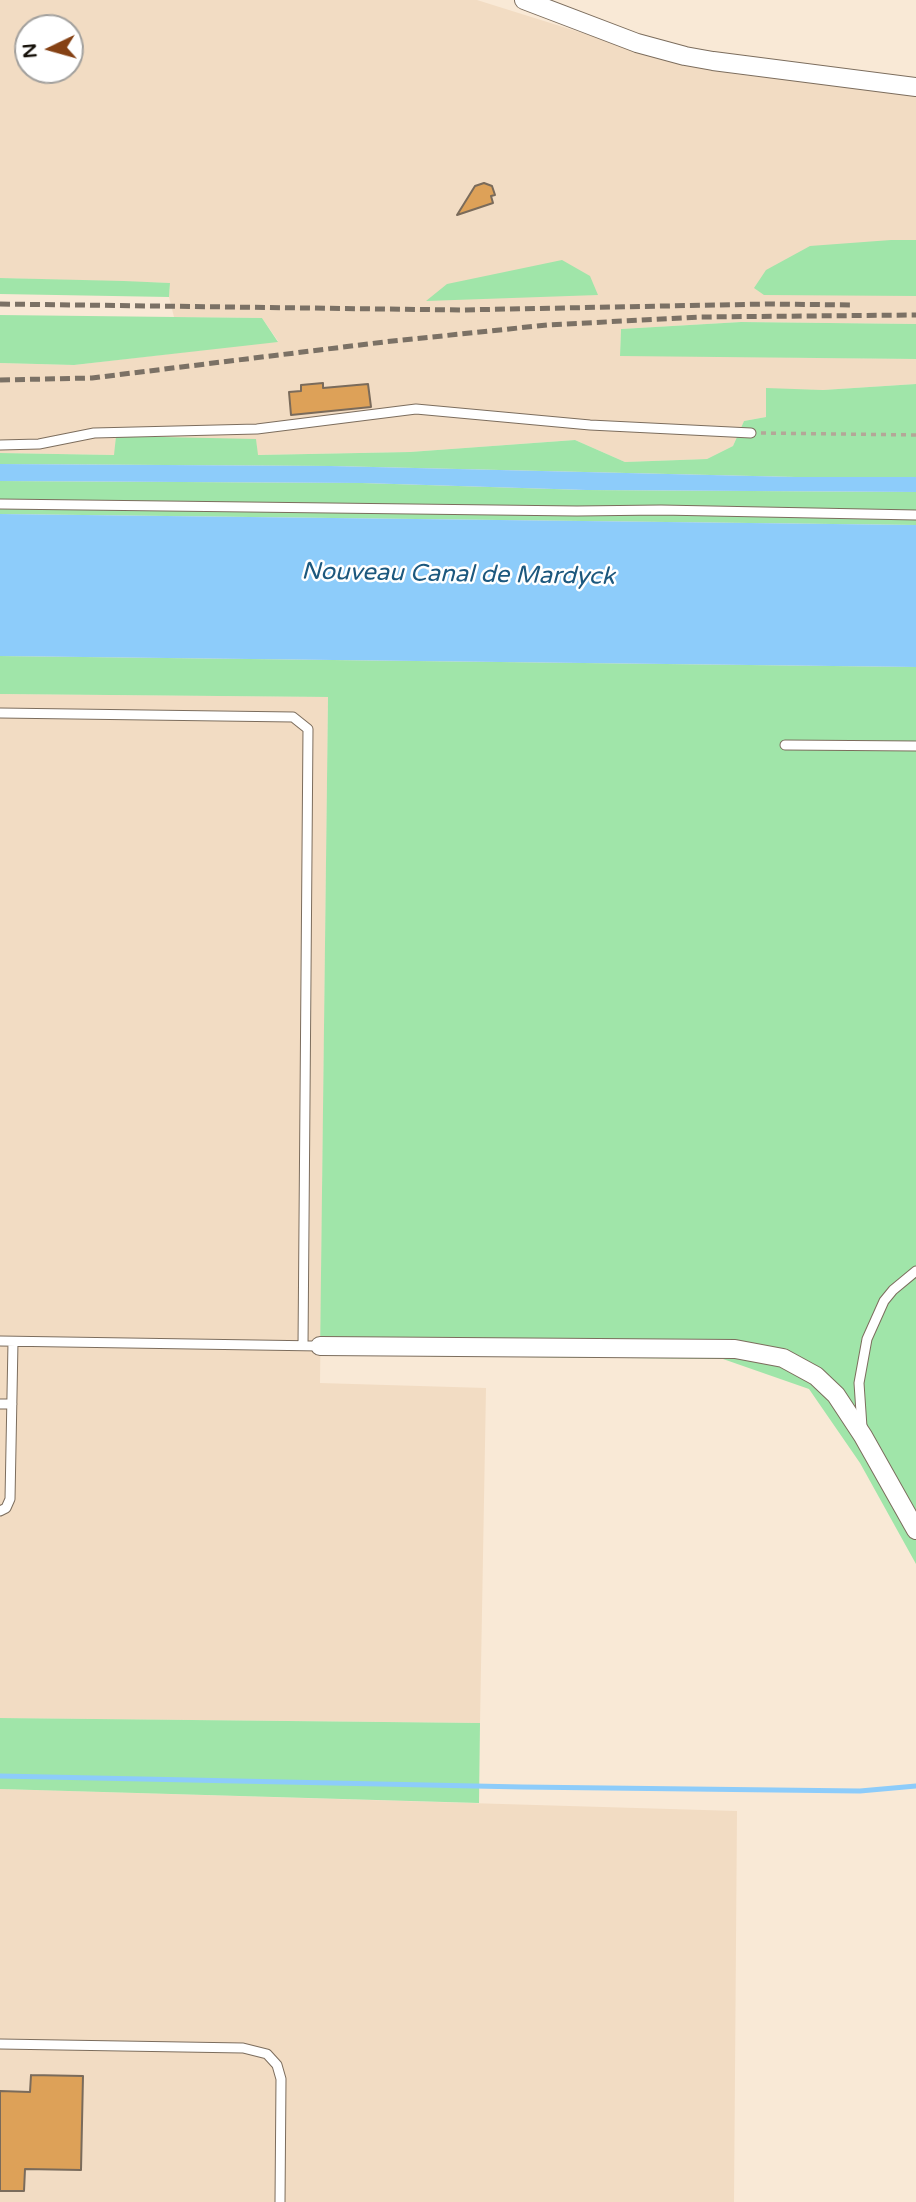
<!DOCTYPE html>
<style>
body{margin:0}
#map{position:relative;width:916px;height:2202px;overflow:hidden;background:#f9e9d6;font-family:"Varela Round",sans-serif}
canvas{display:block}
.north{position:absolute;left:14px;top:14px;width:70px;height:70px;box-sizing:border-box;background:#fff;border:2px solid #a2a09d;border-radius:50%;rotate:265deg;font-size:19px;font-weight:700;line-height:28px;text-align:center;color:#17120b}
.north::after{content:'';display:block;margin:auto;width:24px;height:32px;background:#854114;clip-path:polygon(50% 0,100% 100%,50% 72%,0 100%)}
</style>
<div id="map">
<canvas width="916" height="2202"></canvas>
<div class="north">N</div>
</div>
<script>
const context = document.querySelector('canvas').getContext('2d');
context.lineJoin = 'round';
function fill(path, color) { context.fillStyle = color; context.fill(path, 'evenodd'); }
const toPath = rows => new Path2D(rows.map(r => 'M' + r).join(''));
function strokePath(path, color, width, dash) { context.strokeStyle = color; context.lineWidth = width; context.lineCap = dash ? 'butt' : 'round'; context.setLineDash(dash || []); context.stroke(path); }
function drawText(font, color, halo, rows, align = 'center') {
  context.font = font + ' "Varela Round",sans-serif'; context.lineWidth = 5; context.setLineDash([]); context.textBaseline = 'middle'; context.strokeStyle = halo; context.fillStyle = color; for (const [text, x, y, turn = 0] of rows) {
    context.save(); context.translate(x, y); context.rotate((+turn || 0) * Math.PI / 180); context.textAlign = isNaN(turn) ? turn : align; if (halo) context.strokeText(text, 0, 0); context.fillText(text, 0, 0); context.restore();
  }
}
fill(toPath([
 [0,0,477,0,659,57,734,74,916,94,916,324,741,322,621,329,620,355,916,359,916,384,823,390,766,389,766,417,744,421,733,446,707,459,625,462,575,440,410,452,257,455,256,440,116,436,115,455,0,453,0,363,74,365,278,341,262,318,174,317,169,297,170,283,0,278],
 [28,28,70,28,70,70,28,70],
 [0,694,328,697,320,1383,486,1388,480,1723,0,1718],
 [0,1789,737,1811,734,2202,0,2202]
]), '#f2dcc3');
fill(toPath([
 [891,240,916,240,916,296,764,295,754,288,766,270,810,246],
 [562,260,590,276,598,295,426,301,447,284],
 [0,278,124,281,170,283,169,297,0,294],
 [0,315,262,318,278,342,74,365,0,363],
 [741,322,916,324,916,359,620,356,621,329],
 [916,384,916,477,795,477,331,466,0,464,0,453,114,455,116,436,256,439,258,455,410,452,575,440,625,462,707,459,733,446,744,421,766,417,766,388,823,390],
 [0,481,362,483,586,490,916,492,916,525,0,514],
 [0,656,916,667,916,1564,860,1463,809,1389,723,1359,320,1355,328,697,0,694],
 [0,1718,480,1723,479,1803,0,1789]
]), '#a0e5a9');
fill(toPath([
 [0,464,331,466,795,477,916,477,916,492,586,490,362,483,0,481],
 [0,514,916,525,916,667,0,656]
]), '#8dccfa');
strokePath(toPath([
 [0,1776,522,1787,860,1791,916,1786]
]), '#8dccfa', 5);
const building = toPath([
 [484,183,492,186,495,195,491,196,493,203,457,215,475,186,484,183],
 [323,383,323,388,368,384,371,407,291,415,289,392,301,391,301,385,323,383],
 [31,2075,83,2076,81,2170,25,2169,24,2191,0,2191,0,2091,30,2092,31,2075]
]);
fill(building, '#dda158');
strokePath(building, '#7a6b5b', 2);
const service = toPath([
 [0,445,39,444,94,433,257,429,416,409,590,425,751,433],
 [0,504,577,511,661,510,916,515],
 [0,713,293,717,308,729,303,1345],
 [785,745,916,746],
 [0,1341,320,1346],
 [0,1404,12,1404],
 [862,1427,859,1383,867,1339,884,1301,893,1290,916,1271],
 [0,1511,6,1508,10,1499,13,1342],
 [0,2044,243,2048,267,2054,277,2065,281,2079,280,2202]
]);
const minor = toPath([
 [524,0,637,43,685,56,713,61,916,87],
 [320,1346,735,1349,783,1358,816,1376,836,1395,863,1436,916,1530]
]);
strokePath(service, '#7c6d5d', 11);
strokePath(minor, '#7c6d5d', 20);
strokePath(toPath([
 [761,433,916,435]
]), '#b4a798', 3.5, [5, 5]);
strokePath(service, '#fff', 9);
strokePath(minor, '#fff', 18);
strokePath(toPath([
 [0,304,460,310,768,304,854,305],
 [0,380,92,378,384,342,547,325,700,317,916,315]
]), '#7b7165', 5, [10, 5]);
drawText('italic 24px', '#1c587e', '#fff', [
 ["Nouveau Canal de Mardyck",458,575,1]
]);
</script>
